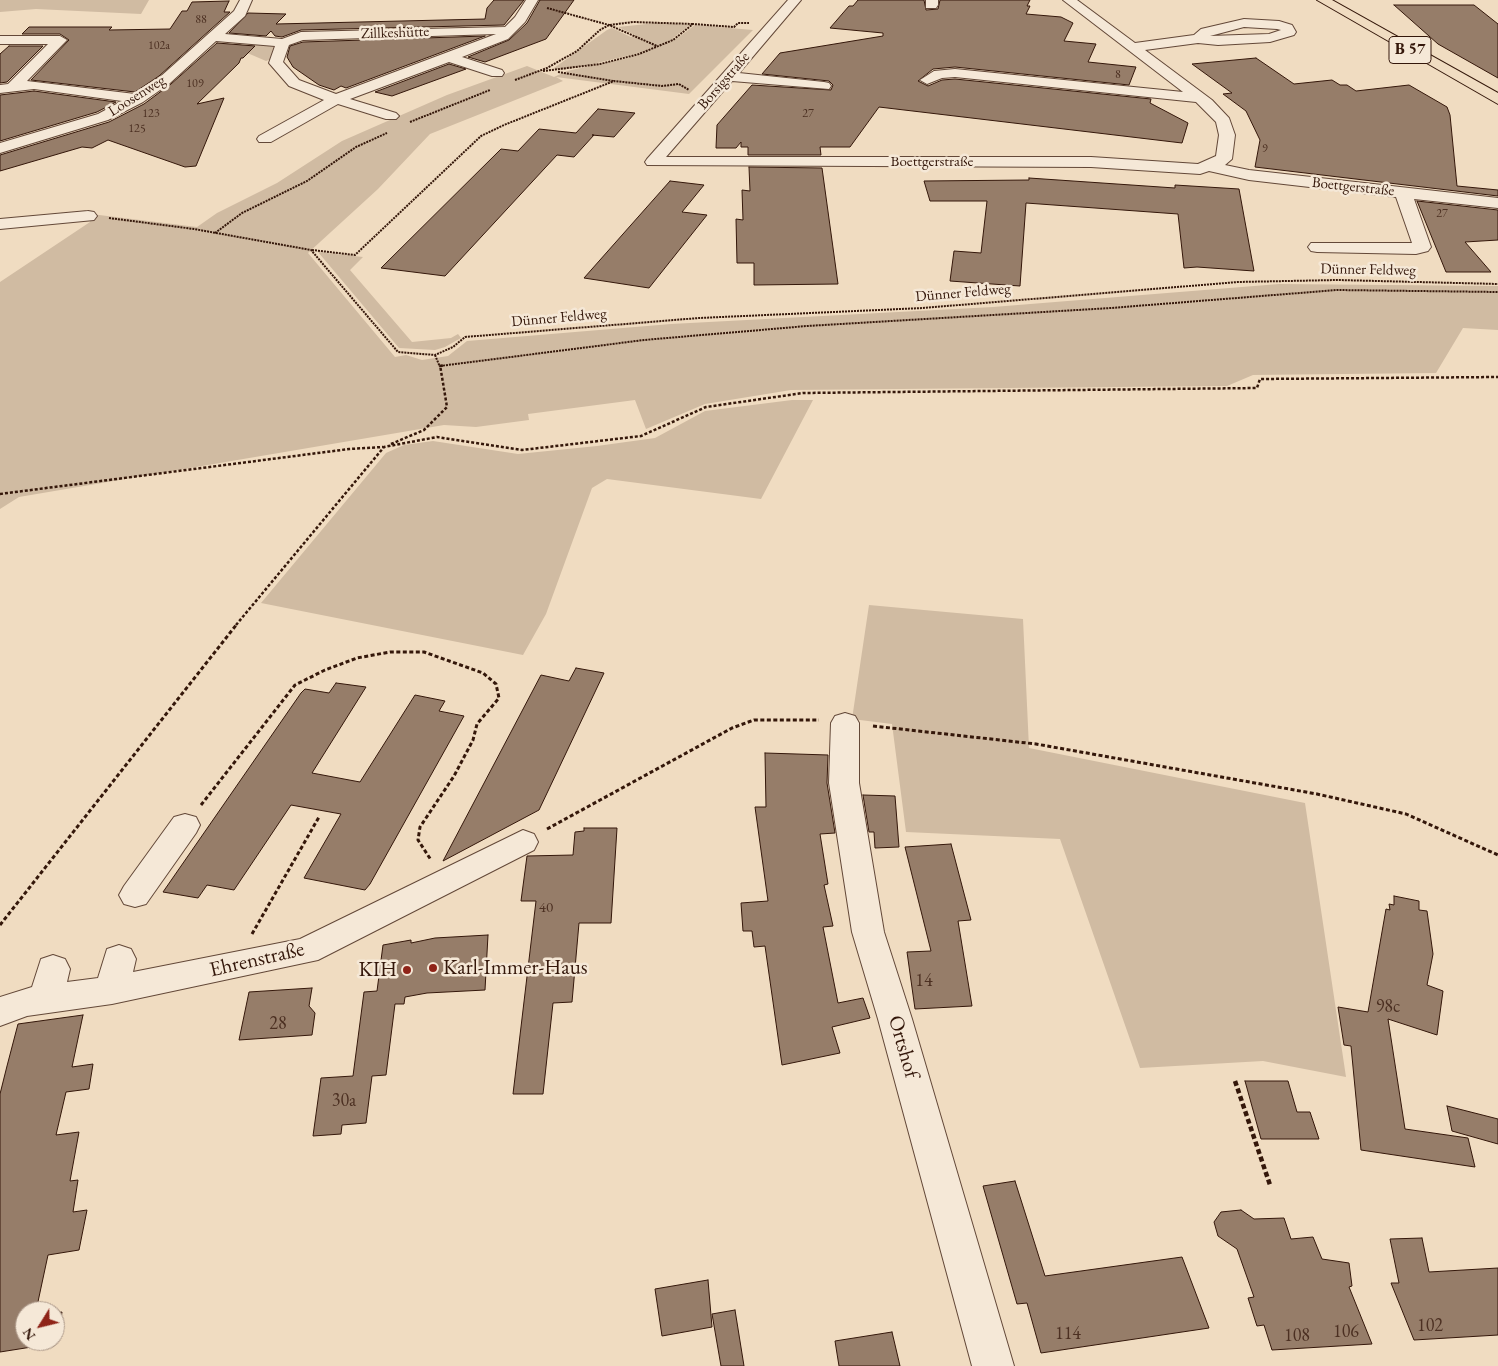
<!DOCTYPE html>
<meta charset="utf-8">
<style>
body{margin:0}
#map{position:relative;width:1498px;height:1366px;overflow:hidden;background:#f0dcc1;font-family:"EB Garamond",serif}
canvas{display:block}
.north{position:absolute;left:15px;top:1301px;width:50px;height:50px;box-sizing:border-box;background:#f5e8d7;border:1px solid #a89485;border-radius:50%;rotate:234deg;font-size:14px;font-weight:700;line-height:20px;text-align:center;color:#34170a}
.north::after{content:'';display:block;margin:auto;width:18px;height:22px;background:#8f2418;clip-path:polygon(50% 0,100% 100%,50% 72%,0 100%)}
</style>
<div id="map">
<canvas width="1498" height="1366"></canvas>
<div class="north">N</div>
</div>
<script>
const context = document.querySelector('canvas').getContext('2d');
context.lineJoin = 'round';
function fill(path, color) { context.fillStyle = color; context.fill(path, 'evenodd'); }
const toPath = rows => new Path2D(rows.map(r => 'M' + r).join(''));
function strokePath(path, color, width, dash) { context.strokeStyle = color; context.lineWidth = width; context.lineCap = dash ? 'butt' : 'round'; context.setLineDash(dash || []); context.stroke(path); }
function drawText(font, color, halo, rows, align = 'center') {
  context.font = font + ' "EB Garamond",serif'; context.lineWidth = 5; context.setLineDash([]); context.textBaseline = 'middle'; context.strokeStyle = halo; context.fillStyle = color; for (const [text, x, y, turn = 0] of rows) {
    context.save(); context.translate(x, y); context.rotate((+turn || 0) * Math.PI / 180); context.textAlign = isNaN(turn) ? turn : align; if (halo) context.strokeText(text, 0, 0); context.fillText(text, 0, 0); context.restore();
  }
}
fill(toPath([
 [0,0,149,0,141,14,36,9,0,12],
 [656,23,690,25,673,38,675,40,695,25,753,30,689,94,556,77,563,81,430,134,378,189,308,253,395,357,406,355,422,360,448,356,467,341,671,324,993,307,1279,284,1498,286,1498,330,1463,328,1436,373,1253,375,1227,386,791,390,705,404,646,429,635,400,528,414,529,420,476,427,444,425,19,497,0,509,0,282,90,222,91,214,197,227,217,213,277,183,342,141,447,95,527,66,554,77,567,71,640,55,639,53,576,68,560,70,554,68,607,30,612,28,631,37,635,35,618,27],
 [235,42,243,42,241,45,248,45,251,43,276,45,272,59,266,61,245,52,233,43],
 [318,252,363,257,350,270,412,342,451,338,458,334,461,338,445,347,435,350,399,348],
 [792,400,813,400,761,499,607,479,592,488,546,614,523,655,261,603,386,453,404,445,433,441,518,454,597,446,655,438,705,411],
 [869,605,1023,619,1029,748,1305,803,1346,1077,1263,1061,1140,1068,1060,839,906,832,892,724,852,719]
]), '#d0bba2');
const building = toPath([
 [494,0,524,0,504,25,301,30,282,37,275,36,271,31,266,36,229,33,248,13,286,14,276,24,485,19,487,8,494,0],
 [540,0,574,0,546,39,485,62,468,57,509,40,527,23,540,0],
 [858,0,924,0,926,10,938,9,940,0,1030,0,1027,6,1030,6,1026,14,1061,17,1073,23,1064,41,1096,44,1088,62,1136,67,1129,85,955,67,933,69,918,81,928,86,942,80,955,79,1151,99,1150,103,1188,123,1182,143,879,107,850,147,820,147,821,155,748,155,748,147,741,147,741,142,736,148,716,148,717,125,752,85,831,90,833,85,829,81,762,74,780,53,883,36,883,33,830,28,849,6,853,6,858,0],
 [229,1,224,12,230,12,159,76,135,92,31,80,69,40,60,34,22,34,29,27,112,27,109,30,170,29,182,11,187,11,192,2,229,1],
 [1394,5,1474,5,1498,24,1498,78,1438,44,1394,5],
 [485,36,346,88,341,86,334,90,319,85,293,67,287,57,290,46,303,42,485,36],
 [217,43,255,46,243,58,241,58,239,63,197,104,224,98,196,166,185,167,108,140,92,148,82,147,0,171,0,155,109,122,144,104,171,84,217,43],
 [9,46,43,46,7,82,0,83,0,54,9,46],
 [1256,58,1294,84,1332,80,1340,85,1347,85,1356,91,1409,85,1447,107,1450,115,1457,186,1498,190,1498,196,1255,167,1260,140,1246,111,1223,94,1232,93,1192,64,1256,58],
 [449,64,466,69,392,96,375,92,449,64],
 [34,91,116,102,97,112,0,141,0,95,34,91],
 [598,109,635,113,614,137,592,135,594,135,574,157,557,155,445,276,381,268,501,149,518,151,539,129,576,133,598,109],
 [749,167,822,168,838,284,754,285,754,263,737,263,736,219,743,220,742,190,750,191,749,167],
 [1029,178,1175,188,1175,185,1239,189,1254,271,1197,267,1184,268,1178,214,1026,203,1020,286,950,281,954,251,981,253,987,201,930,201,924,181,1029,180,1029,178],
 [670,181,704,185,682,212,707,215,649,288,584,278,670,181],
 [1417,201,1498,210,1498,240,1465,242,1491,272,1446,272,1417,201],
 [576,668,604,673,539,810,443,861,541,675,569,681,576,668],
 [336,683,366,687,312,773,360,782,415,695,445,701,439,711,464,716,370,884,365,890,304,878,341,814,291,805,234,890,207,885,198,898,163,892,301,693,305,689,329,693,336,683],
 [765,753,828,755,827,783,835,833,820,834,828,884,824,885,833,926,823,927,838,1003,863,998,870,1018,832,1027,840,1053,782,1065,765,946,754,947,752,931,743,931,741,903,768,901,755,807,766,807,765,753],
 [863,795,895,796,899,847,875,848,874,832,869,832,863,795],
 [584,828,617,828,611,923,579,923,572,1002,553,1003,543,1094,513,1094,536,901,521,901,527,856,573,855,575,832,584,831,584,828],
 [951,844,971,920,958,921,972,1006,915,1009,907,952,931,951,905,847,951,844],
 [1394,896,1419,901,1419,910,1427,911,1433,954,1427,985,1443,991,1437,1035,1388,1019,1405,1129,1468,1138,1475,1167,1361,1150,1351,1046,1344,1045,1338,1007,1368,1012,1386,909,1390,910,1389,904,1394,905,1394,896],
 [488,935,485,990,427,993,405,997,404,1004,395,1004,386,1075,372,1076,366,1123,342,1125,341,1134,313,1136,321,1078,353,1076,364,992,377,991,383,945,411,940,411,943,435,938,488,935],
 [312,988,309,1006,315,1013,312,1035,239,1040,249,992,312,988],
 [83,1015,72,1067,93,1064,89,1089,66,1092,56,1135,79,1132,70,1181,78,1180,73,1212,87,1210,79,1250,48,1255,36,1311,25,1311,25,1341,55,1341,55,1313,62,1312,57,1343,0,1352,0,1094,7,1066,18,1024,83,1015],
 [1245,1081,1288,1081,1297,1112,1310,1112,1319,1139,1261,1139,1245,1081],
 [1447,1106,1498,1119,1498,1144,1452,1131,1447,1106],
 [1015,1181,1045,1276,1182,1257,1209,1328,1041,1353,1027,1303,1017,1304,983,1186,1015,1181],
 [1241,1210,1254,1219,1284,1218,1291,1239,1313,1237,1322,1259,1349,1263,1352,1286,1349,1287,1372,1344,1272,1350,1264,1325,1257,1326,1256,1323,1248,1298,1254,1297,1237,1249,1218,1236,1214,1222,1221,1212,1241,1210],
 [1422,1238,1429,1272,1498,1268,1498,1335,1414,1340,1391,1283,1399,1283,1390,1239,1422,1238],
 [708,1280,712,1327,662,1336,655,1289,708,1280],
 [735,1310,744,1366,721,1366,712,1314,735,1310],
 [892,1332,900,1366,839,1366,835,1341,892,1332]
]);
fill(building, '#967d69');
strokePath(building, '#34170a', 1);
const minor = toPath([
 [240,0,252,0,245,16,225,34,282,39,301,32,505,27,515,17,526,0,538,0,525,22,508,39,462,57,502,70,504,73,502,76,492,76,449,62,350,99,396,113,399,116,396,119,386,119,338,104,271,142,259,142,257,139,259,136,324,100,289,86,269,63,275,46,216,41,170,83,143,102,108,120,0,153,0,143,98,114,122,101,34,89,0,93,0,85,8,84,48,44,0,44,0,36,60,36,67,40,27,81,135,94,160,77,234,11,240,0],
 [496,34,336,94,299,80,283,62,289,45,303,40,496,34],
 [788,0,801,0,739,73,824,82,829,83,831,86,829,89,732,81,666,157,1091,157,1198,164,1216,156,1219,135,1216,122,1196,102,955,77,942,78,927,84,920,80,934,71,955,69,1183,92,1063,0,1077,0,1135,43,1194,35,1201,29,1244,19,1279,21,1292,25,1296,32,1294,35,1270,42,1218,45,1198,43,1145,50,1212,100,1229,118,1235,135,1232,159,1225,165,1249,170,1498,198,1498,208,1414,199,1431,247,1428,251,1416,254,1317,252,1311,251,1308,247,1311,243,1412,243,1396,197,1249,180,1209,171,1200,174,1091,167,647,165,645,162,647,159,788,0],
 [1244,27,1277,29,1281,30,1269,34,1210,36,1244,27],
 [926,0,938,0,938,5,936,8,926,8,926,0],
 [88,211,94,212,97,216,94,220,0,229,0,219,88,211],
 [845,713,855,716,859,723,859,783,884,932,912,1019,1014,1366,972,1366,878,1019,852,932,829,783,831,723,835,716,845,713],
 [185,814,196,817,200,825,196,833,146,904,135,907,124,904,119,895,124,886,174,817,185,814],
 [523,830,534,834,538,842,534,850,318,960,112,1004,27,1016,0,1026,0,997,32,987,41,959,53,955,65,959,70,969,67,982,98,978,107,949,119,945,131,949,136,959,133,972,300,939,523,830]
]);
const major = toPath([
 [1317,0,1332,0,1498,93,1498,104,1317,0]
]);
strokePath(minor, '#634838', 2);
strokePath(major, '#34170a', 2);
strokePath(toPath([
 [547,8,609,25,657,46],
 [543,71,600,64,639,54,673,40,693,24,734,27,738,23,749,23],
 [558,72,613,81],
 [515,80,547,68,577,51,600,30,609,25,633,22,693,24],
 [410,122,490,90],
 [109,218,194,229,311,250,398,352,435,355,453,347,465,337,699,318,923,308,1238,282,1337,280,1498,284],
 [215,233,242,213,307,181,356,147,387,133],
 [312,250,355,255,481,136,504,125,614,81,662,86,679,84,689,90],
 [435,355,440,367],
 [440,366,644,340,807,326,1111,308,1337,290,1498,292]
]), '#34170a', 2, [2, 1]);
strokePath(toPath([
 [440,366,445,365],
 [391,444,424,430,447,407,440,365],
 [0,494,349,449,383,447],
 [236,625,384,447,437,437,522,450,641,436,706,407,803,393,1257,388,1260,379,1498,377]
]), '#34170a', 2.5, [3, 2]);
strokePath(toPath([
 [873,726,1036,744,1317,794,1406,814,1498,855],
 [201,805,295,685,325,670,357,658,390,652,424,652,483,673,496,684,499,698,477,724,473,740,454,776,420,827,418,840,431,860],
 [547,829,732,728,754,720,819,720],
 [0,925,237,624],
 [252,934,319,817]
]), '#34170a', 3, [4, 2.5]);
strokePath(toPath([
 [1235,1081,1270,1185]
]), '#34170a', 4.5, [5, 3]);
fill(minor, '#f5e8d7');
fill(major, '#f0dcc1');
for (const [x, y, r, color] of [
 [433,968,5,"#8f2418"],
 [407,970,5,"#8f2418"]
]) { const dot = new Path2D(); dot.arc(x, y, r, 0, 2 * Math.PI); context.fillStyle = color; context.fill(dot); strokePath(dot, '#f5e8d7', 2); }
drawText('12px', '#4c3022', null, [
 ["88",201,20],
 ["102a",159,46],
 ["8",1118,75],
 ["109",195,84],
 ["123",151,114],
 ["27",808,114],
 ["125",137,129],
 ["9",1265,149],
 ["27",1442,214]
]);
drawText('15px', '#34170a', '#f5e8d7', [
 ["Zillkeshütte",395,33,-2],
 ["Borsigstraße",724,81,-49],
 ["Loosenweg",137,96,-32],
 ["Boettgerstraße",932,162],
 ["Boettgerstraße",1353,187,6],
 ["Dünner Feldweg",1368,270,1],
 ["Dünner Feldweg",963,293,-5],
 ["Dünner Feldweg",559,318,-5]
]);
drawText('15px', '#4c3022', null, [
 ["40",546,908]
]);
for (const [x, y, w] of [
 [1410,50,42]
]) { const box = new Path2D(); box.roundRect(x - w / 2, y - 13.5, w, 27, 4); context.fillStyle = '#f5e8d7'; context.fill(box); strokePath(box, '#34170a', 1); }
drawText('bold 16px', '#34170a', null, [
 ["B 57",1410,50]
]);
drawText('18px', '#4c3022', null, [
 ["14",924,981],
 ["98c",1388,1007],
 ["28",278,1024],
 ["30a",344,1101],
 ["102",1430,1326],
 ["106",1346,1332],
 ["114",1068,1334],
 ["108",1297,1336]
]);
drawText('21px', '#34170a', '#f5e8d7', [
 ["Ehrenstraße",257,960,-13],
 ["Ortshof",903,1047,74]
]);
drawText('21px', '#34170a', '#f5e8d7', [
 ["Karl-Immer-Haus",443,968],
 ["KIH",397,970,"right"]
], 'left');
</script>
